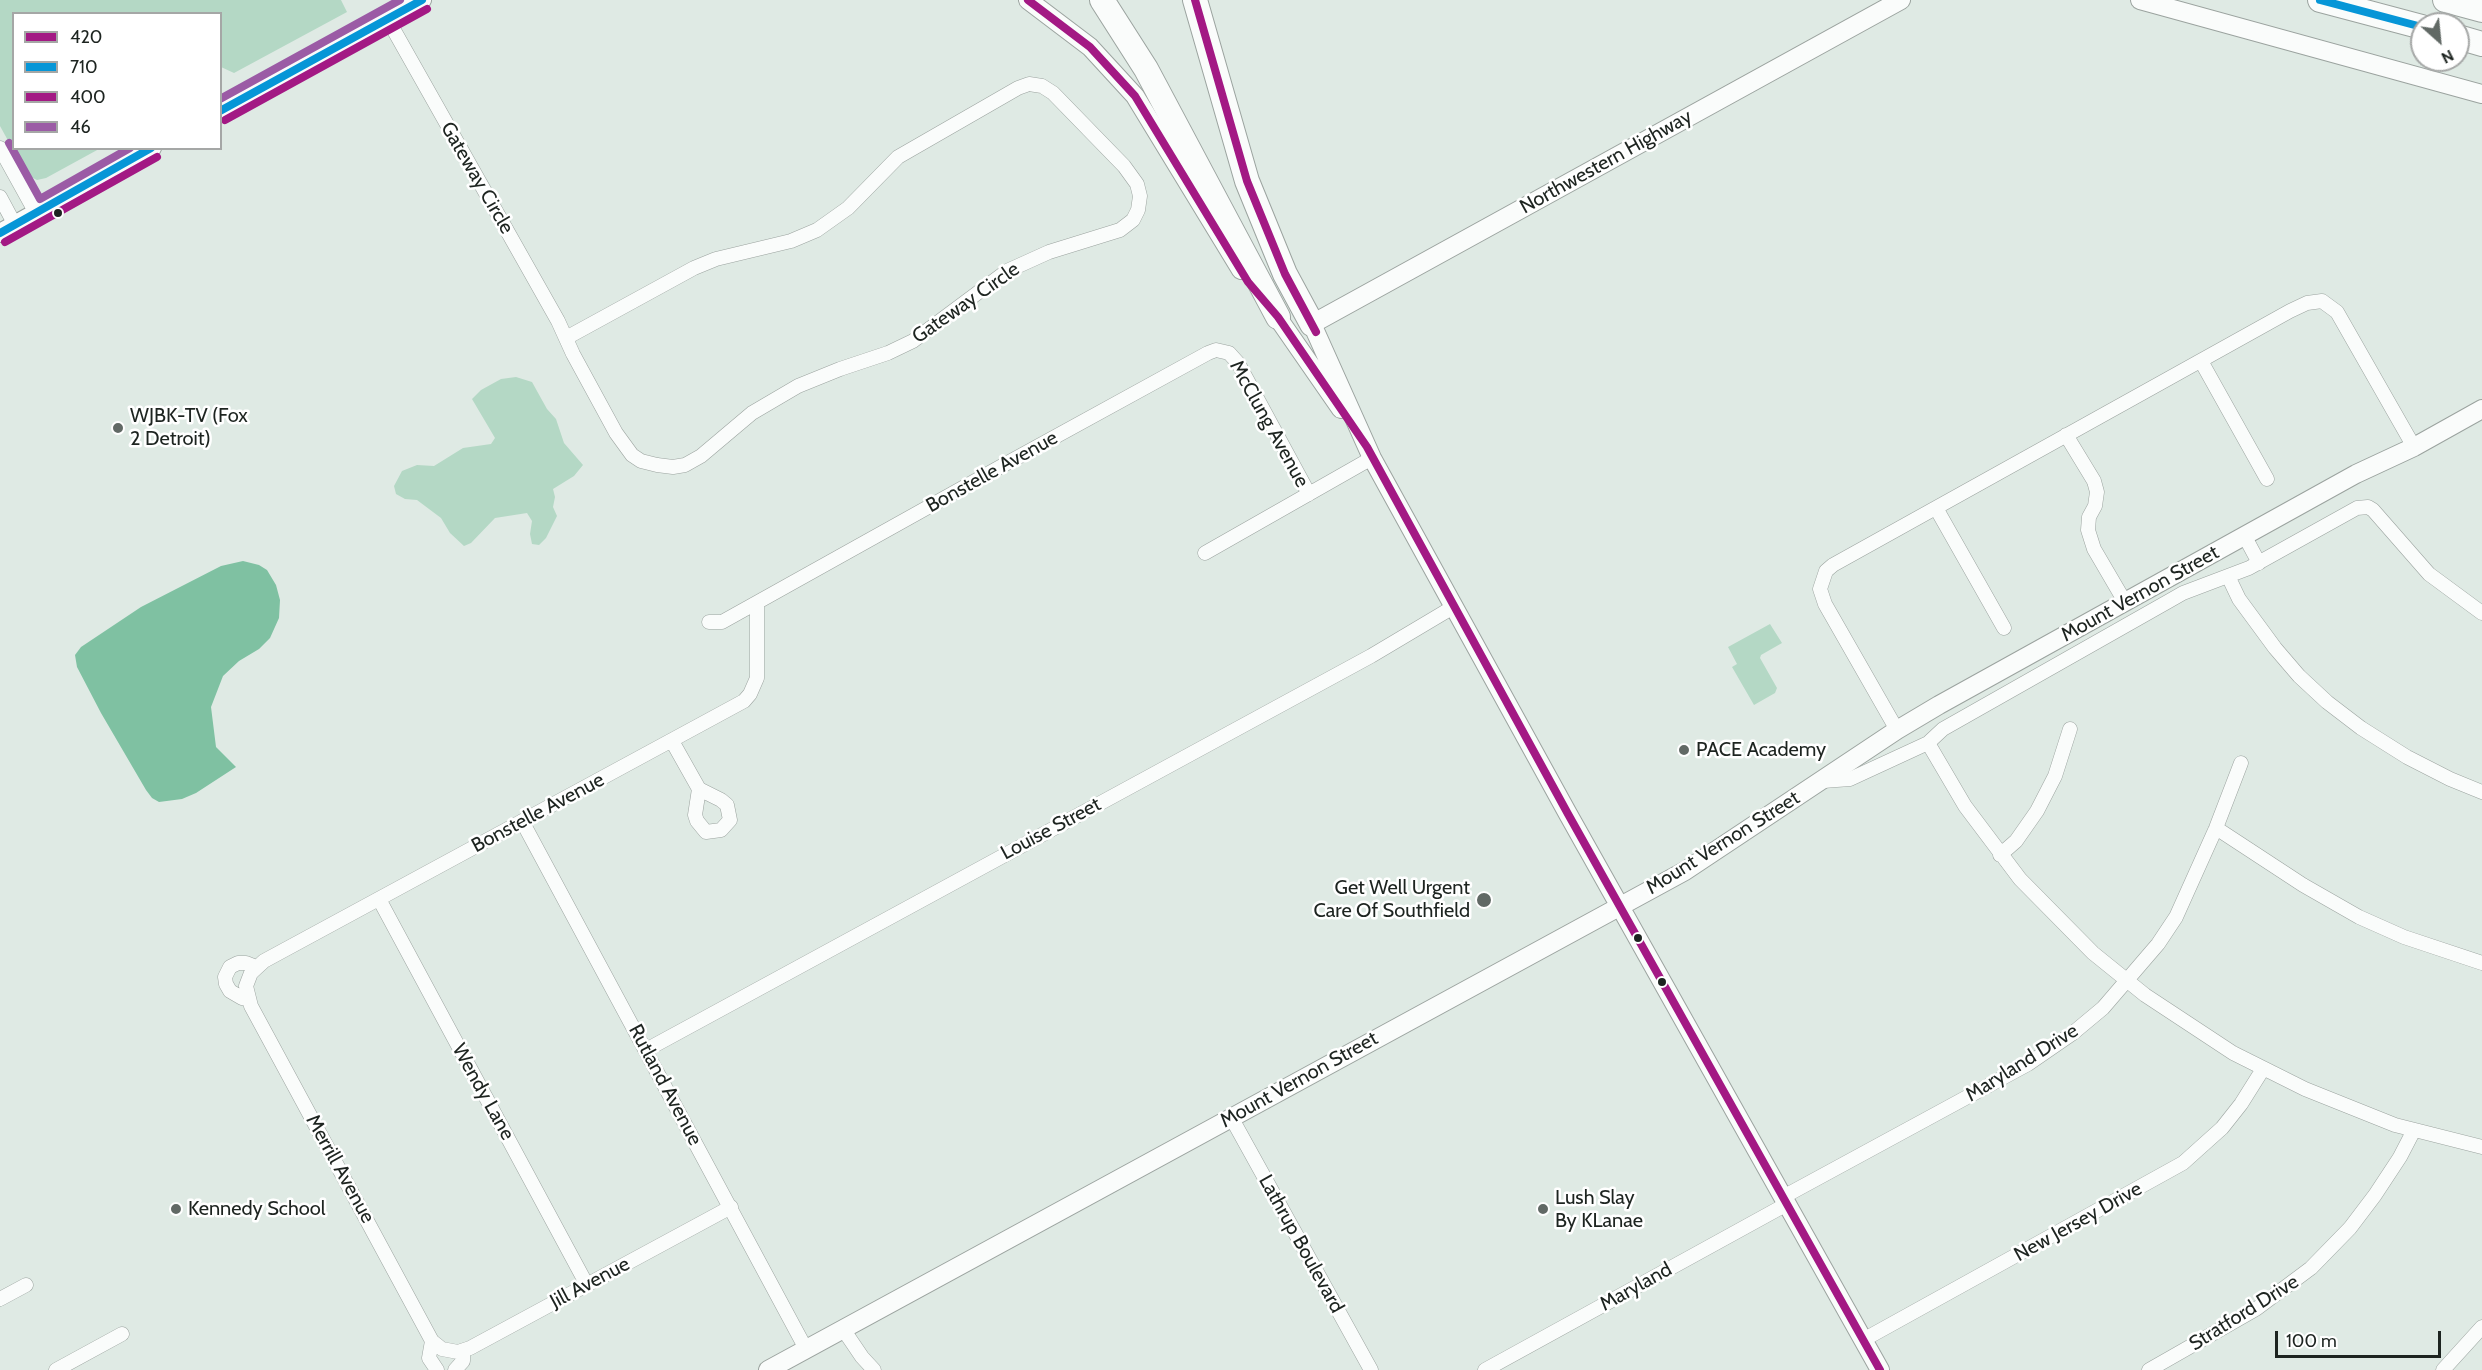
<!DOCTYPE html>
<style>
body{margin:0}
#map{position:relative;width:2482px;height:1370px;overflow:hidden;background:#dfeae4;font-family:Cabin,sans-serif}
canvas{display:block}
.legend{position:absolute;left:12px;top:12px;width:210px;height:138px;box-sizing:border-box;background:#fff;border:2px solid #a5a7a6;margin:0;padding:8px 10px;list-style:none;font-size:18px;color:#1d2420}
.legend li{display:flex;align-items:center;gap:12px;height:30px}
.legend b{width:30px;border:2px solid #a5a7a6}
.north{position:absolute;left:2410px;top:12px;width:60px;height:60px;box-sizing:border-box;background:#fff;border:2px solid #a5a7a6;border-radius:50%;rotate:153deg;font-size:16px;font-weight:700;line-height:24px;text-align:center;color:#1d2420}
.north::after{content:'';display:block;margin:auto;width:21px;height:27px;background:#616965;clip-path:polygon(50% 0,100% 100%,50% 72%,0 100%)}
.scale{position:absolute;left:2275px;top:1331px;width:166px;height:27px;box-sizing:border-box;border:3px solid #1d2420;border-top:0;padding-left:8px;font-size:18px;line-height:21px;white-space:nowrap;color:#1d2420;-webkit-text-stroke:4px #fff;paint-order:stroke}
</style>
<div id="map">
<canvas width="2482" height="1370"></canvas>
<ul class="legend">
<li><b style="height:8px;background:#a31984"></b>420</li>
<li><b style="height:8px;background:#0696d7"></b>710</li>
<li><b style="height:8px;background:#a31984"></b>400</li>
<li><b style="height:8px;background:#9b5ba5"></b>46</li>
</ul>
<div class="north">N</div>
<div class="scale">100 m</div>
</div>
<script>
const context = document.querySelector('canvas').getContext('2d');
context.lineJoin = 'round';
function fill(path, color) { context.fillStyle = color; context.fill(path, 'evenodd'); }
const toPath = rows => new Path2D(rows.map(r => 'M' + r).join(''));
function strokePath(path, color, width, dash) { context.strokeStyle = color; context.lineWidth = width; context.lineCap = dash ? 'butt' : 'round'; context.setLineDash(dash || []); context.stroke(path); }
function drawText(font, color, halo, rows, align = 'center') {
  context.font = font + ' Cabin,sans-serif'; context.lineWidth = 5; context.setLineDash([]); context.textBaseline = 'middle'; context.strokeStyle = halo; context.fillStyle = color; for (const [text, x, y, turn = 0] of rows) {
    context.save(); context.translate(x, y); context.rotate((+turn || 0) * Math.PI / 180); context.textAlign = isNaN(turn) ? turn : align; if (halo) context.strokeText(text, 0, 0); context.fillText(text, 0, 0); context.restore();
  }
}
fill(toPath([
 [0,0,341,0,347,12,234,73,221,67,220,14,14,14,14,148,99,149,46,178,37,180,27,175,0,126],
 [516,377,532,382,547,409,556,419,564,443,583,465,574,476,553,489,555,497,553,507,557,516,546,538,539,545,532,544,530,534,532,521,527,513,495,518,471,543,464,546,450,533,441,518,417,500,405,499,396,494,394,486,402,471,417,465,434,466,463,448,491,444,495,438,472,399,481,390,501,379],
 [1770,624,1782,643,1761,655,1760,658,1777,688,1775,693,1754,705,1732,667,1737,664,1728,647]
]), '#b4d8c5');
fill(toPath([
 [243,561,259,565,267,570,276,585,280,600,279,618,270,638,259,649,239,661,223,676,211,707,216,747,236,767,196,793,182,799,159,802,152,798,146,790,101,713,77,667,75,655,81,647,141,607,221,566]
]), '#7fc1a2');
const street = toPath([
 [387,18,558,321,573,354,616,433,632,455,641,461,657,465,673,467,685,465,701,456,752,413,798,386,840,369,888,353,913,341,1007,271,1049,252,1120,230,1133,220,1138,210,1140,196,1137,184,1124,166,1053,93,1042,86,1029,84,1018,88,898,157,848,208,817,230,791,241,716,259,694,268,566,338],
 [0,148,36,213],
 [0,197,15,225],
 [2201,361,2267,479],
 [2066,435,2094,481,2097,492,2095,506,2089,517,2088,530,2094,549,2125,602],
 [1936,508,2004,628],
 [2244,535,2259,563],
 [1205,553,1372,458],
 [2228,576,2239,599,2275,648,2299,676,2327,702,2361,728,2407,757,2450,779,2482,792],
 [709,622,722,622,1000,467,1208,353,1216,350,1229,353,1238,363,1309,494],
 [1897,730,1825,604,1820,589,1826,571,1833,565,2290,311,2307,303,2322,301,2337,312,2414,447],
 [672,741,699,789,695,815,697,821,706,832,721,830,730,820,727,805,721,800,699,789],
 [1928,743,1965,806,2020,879,2093,953,2145,995,2233,1053,2305,1089,2395,1125,2482,1147],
 [1823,781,1850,779,1928,743,1943,729,2169,601,2183,593,2249,568,2357,508,2368,507,2373,510,2429,574,2482,613],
 [522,821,806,1349],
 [2216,828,2303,885,2359,917,2404,937,2482,963],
 [2000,855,2016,841,2037,811,2055,776,2070,729],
 [379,899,587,1285],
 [248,999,242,998,230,991,226,984,225,977,230,967,238,963,246,963,256,967],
 [646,1050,1371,656,1455,606],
 [1231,1117,1371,1370],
 [1783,1197,2028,1064,2073,1033,2103,1008,2158,944,2176,917,2216,828,2241,763],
 [731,1207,470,1348,458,1352,442,1349,432,1341,251,1006,246,986,251,973,264,961,744,701,750,694,757,678,757,603],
 [0,1299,26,1285],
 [843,1329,862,1357,874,1370],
 [1863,1340,2183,1163,2222,1128,2241,1104,2263,1069],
 [432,1341,429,1358,437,1370],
 [56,1370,122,1334],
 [455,1370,463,1361,463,1351],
 [1485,1370,1787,1204],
 [2149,1370,2256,1309,2311,1268,2350,1228,2375,1195,2400,1157,2414,1130],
 [2443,1370,2482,1327]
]);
const secondary = toPath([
 [1028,0,1090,47,1135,96,1241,270],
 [2140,0,2482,94],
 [220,111,422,0],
 [0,233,152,148],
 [1271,308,1341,409],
 [768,1370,1685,871,1897,730,1939,705,2356,474,2414,447,2482,409],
 [1880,1370,1568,814,1372,458,1312,324,1901,0]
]);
const highway = toPath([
 [1102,0,1146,69,1278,317],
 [1195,0,1247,181,1285,274,1312,324],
 [2320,0,2422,27],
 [2445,0,2482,10],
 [2458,37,2482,44]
]);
strokePath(street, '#9ba39f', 15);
strokePath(secondary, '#9ba39f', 20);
strokePath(highway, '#9ba39f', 26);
strokePath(street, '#fafcfb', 14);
strokePath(secondary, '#fafcfb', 18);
strokePath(highway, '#fafcfb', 24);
strokePath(toPath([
 [1028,0,1090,47,1135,96,1248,282,1278,317,1367,447,1568,814,1880,1370],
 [1195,0,1247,181,1285,274,1316,332]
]), '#a31984', 8);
strokePath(toPath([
 [2320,0,2422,27],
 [220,111,422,0],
 [0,233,151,148]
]), '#0696d7', 8);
strokePath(toPath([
 [225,120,427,9],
 [5,242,157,157]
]), '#a31984', 8);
strokePath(toPath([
 [220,99,400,0],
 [9,143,40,199,130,148]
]), '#9b5ba5', 8);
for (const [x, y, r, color] of [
 [58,213,5,"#1d2420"],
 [118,428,6,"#616965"],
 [1684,750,6,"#616965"],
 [1484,900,8,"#616965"],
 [1638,938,5,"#1d2420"],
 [1662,982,5,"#1d2420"],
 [176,1209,6,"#616965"],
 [1543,1209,6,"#616965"]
]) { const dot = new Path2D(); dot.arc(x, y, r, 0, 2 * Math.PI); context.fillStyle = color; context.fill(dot); strokePath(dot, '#fff', 2); }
drawText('20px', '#1d2420', '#fff', [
 ["Northwestern Highway",1606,162,-29],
 ["Gateway Circle",477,178,60],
 ["Gateway Circle",966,303,-35],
 ["McClung Avenue",1269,424,61],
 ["Bonstelle Avenue",992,472,-29],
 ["Mount Vernon Street",2140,594,-29],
 ["Bonstelle Avenue",538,813,-28],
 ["Louise Street",1051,829,-28],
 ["Mount Vernon Street",1723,843,-32],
 ["Maryland Drive",2022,1063,-32],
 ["Mount Vernon Street",1299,1080,-29],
 ["Rutland Avenue",665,1085,62],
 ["Wendy Lane",483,1092,61],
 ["Merrill Avenue",340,1169,61],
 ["New Jersey Drive",2078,1222,-29],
 ["Lathrup Boulevard",1301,1244,61],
 ["Jill Avenue",590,1283,-28],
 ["Maryland",1636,1287,-29],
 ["Stratford Drive",2244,1313,-32]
]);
drawText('20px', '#1d2420', '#fff', [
 ["WJBK-TV (Fox",130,416],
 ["2 Detroit)",130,439],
 ["PACE Academy",1696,750],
 ["Get Well Urgent",1470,888,"right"],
 ["Care Of Southfield",1470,911,"right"],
 ["Lush Slay",1555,1198],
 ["By KLanae",1555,1221],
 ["Kennedy School",188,1209]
], 'left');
</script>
